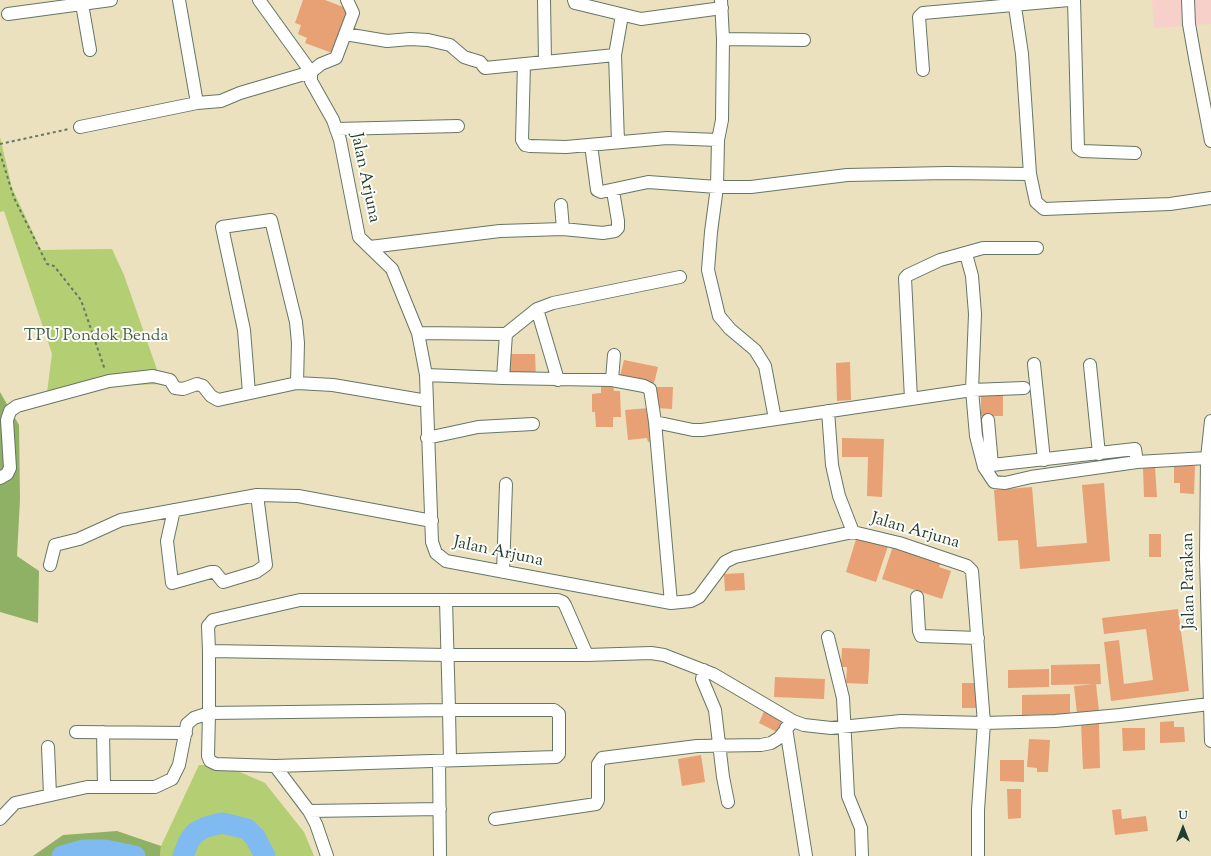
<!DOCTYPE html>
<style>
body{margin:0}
#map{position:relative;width:1211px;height:856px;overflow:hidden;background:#ebe1be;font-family:"Sorts Mill Goudy",serif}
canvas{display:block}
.north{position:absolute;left:1163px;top:808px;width:40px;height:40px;-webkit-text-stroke:3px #fdfcf7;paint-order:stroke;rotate:0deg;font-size:11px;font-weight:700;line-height:16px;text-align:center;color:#1f3d34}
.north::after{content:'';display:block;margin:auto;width:14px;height:18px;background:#1f3d34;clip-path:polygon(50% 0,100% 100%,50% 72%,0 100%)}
</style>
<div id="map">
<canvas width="1211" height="856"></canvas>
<div class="north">U</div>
</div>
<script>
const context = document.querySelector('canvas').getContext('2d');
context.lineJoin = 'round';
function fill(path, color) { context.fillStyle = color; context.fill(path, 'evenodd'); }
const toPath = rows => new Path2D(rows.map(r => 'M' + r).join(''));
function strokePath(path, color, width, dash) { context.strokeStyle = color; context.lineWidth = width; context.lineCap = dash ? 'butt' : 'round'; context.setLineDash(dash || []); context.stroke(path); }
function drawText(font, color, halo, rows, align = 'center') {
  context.font = font + ' "Sorts Mill Goudy",serif'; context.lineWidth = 4; context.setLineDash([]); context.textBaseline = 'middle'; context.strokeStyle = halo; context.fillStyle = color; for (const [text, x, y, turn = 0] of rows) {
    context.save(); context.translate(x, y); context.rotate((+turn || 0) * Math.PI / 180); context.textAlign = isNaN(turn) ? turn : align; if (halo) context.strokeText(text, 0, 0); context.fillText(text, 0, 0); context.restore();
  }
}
fill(toPath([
 [1152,0,1211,0,1211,24,1154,28]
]), '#f7d0ca');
fill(toPath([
 [0,137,12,188,41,250,112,249,124,275,162,384,105,386,46,400,52,354,4,211,0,212],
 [199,765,224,765,265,783,304,832,314,856,160,856,161,846]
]), '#b4ce73');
fill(toPath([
 [0,392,19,425,20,499,17,556,39,571,38,623,0,612],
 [117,831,161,846,160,856,33,856,63,835]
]), '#8fb165');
strokePath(toPath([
 [62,856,83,850,105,850,135,856],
 [183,856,189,841,195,833,206,827,222,823,247,829,255,837,265,856]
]), '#7fbaf1', 21);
fill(toPath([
 [303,0,325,0,351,10,335,54,305,43,307,38,298,34,301,25,295,23],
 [510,354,535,354,536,378,510,377],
 [624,360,658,367,654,383,620,376],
 [850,362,851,400,837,401,836,363],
 [601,384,613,384,614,391,620,391,621,417,613,417,613,427,596,427,595,412,592,412,592,394,601,393],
 [656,387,673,387,672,409,656,408],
 [981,390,1003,391,1003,416,981,416],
 [649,408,652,441,648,442,647,438,628,440,625,410],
 [842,438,884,439,882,497,867,496,868,457,842,457],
 [1174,465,1195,466,1194,494,1180,493,1180,483,1174,483],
 [1155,467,1157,497,1144,497,1143,468],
 [1104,483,1110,561,1020,569,1018,540,998,541,994,490,1032,487,1037,547,1087,543,1082,485],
 [1149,534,1161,534,1161,557,1149,557],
 [857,536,888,546,876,582,846,572],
 [893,546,941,562,939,567,951,571,942,599,882,579],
 [744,573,745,590,725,591,724,574],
 [1178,609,1189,691,1111,701,1104,642,1119,640,1124,684,1153,680,1146,629,1104,634,1102,618],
 [842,648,870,649,868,684,846,683,847,667,841,667],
 [1100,664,1101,684,1051,685,1051,665],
 [1049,669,1049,687,1008,688,1008,670],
 [775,677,825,679,824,699,774,697],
 [962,683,982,683,982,708,962,708],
 [1096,684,1099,711,1077,714,1074,686],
 [1070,694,1070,714,1022,715,1022,695],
 [765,709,783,718,777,732,759,723],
 [1174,721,1174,727,1184,727,1185,742,1160,743,1160,722],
 [1081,724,1099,724,1100,768,1083,769],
 [1122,728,1145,728,1145,750,1123,751],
 [1029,739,1050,740,1048,772,1037,772,1037,768,1027,767],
 [701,755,705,782,682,786,678,759],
 [1000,760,1024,760,1024,782,1000,781],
 [1007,789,1021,789,1021,818,1008,819],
 [1121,809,1122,819,1146,816,1148,831,1115,835,1112,810]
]), '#e8a075');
const minor = toPath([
 [179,0,197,103],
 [259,0,311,72,311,81,333,120,340,140,359,237,392,269,418,333,426,375,432,542,436,553,446,561,671,603,691,601,699,597,725,562,735,557,853,532,899,543,967,566,972,571,984,723,978,810,978,856],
 [544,0,545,61],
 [574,0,575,3,641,19,722,8],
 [721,0,723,39,722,120,718,140,717,187,711,232,708,270,719,316,730,329,755,350,765,366,775,419],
 [1014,0,1022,54,1030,174],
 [1074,0,1078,148,1082,151,1135,153],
 [1188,0,1189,24,1195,58,1211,141],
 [82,4,90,50],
 [8,14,111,0],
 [345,34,387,41,410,39,428,40,450,45,464,57,480,62,485,68,615,55],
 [723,39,804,40],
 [524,64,522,140,525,145,530,146,566,147,667,138,718,140],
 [923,70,919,17,923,13,1069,0],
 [80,127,197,103,221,101,240,93,311,72,321,64,336,58,353,13,347,0],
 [336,129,458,126],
 [618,142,615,55,622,15],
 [591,145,597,190,601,192,648,182,717,187,751,187,847,175,947,173,1030,174,1036,202,1044,209,1170,204,1211,198],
 [561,205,563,229],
 [370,247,500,231,563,229,603,233,615,231,618,228,618,221,613,191],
 [966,254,972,276,975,314,972,390,976,436,984,467,994,482,1005,483,1031,477,1137,462,1207,458],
 [537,309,558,380],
 [418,333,506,334,503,378],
 [506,334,537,309,553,303,680,277],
 [1034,364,1044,460],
 [1090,365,1099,454],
 [426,375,503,378,612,380,644,386,650,389,655,422,671,603],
 [612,380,614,355],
 [249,393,244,330,222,227,271,220,296,322,298,343,297,383],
 [911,399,905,278,908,275,940,260,983,248,1037,248],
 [828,411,832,465,839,496,853,532],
 [988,420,992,465,1135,449,1137,462],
 [1211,421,1207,458,1206,558,1211,741],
 [655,422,693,430,702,430,972,390,1024,388],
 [427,438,478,427,533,424],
 [0,478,7,474,10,468,7,420,10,411,17,406,109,381,153,376,170,380,175,388,183,389,197,384,203,386,211,396,218,400,297,383,333,385,427,401],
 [174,510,167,541,172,583,211,572,215,572,223,582,256,572,266,565,257,495],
 [50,565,55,545,79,539,121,520,257,495,298,496,432,521],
 [503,572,506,484],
 [917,597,919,631,921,636,978,638],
 [828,637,843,698,848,796,861,828,862,856],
 [209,651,209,713,449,710,446,600],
 [587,655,565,605,563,602,558,600,300,600,213,620,208,626,209,651,448,655,587,655,651,653,664,655,713,674,793,721,804,725,831,728,901,721,984,723,1055,721,1120,715,1209,704],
 [704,670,702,679,715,710,723,777,728,802],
 [786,728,806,856],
 [76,732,186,733],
 [103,732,104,787],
 [48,747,50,795],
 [439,761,440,856],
 [275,766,309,811,316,824,327,856],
 [309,811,440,809],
 [0,819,15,803,87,787,155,787,172,779,179,765,187,724,194,718,209,713,208,756,210,761,216,764,275,766,556,757,559,754,559,714,554,710,449,710,450,760],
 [495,819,596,804,598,800,598,764,602,758,697,746,761,745,771,743,779,738,793,721]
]);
strokePath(minor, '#667664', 14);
strokePath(toPath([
 [0,144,69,129],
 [0,153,14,198,47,264,54,266,81,300,105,370]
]), '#667664', 2, [3, 3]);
strokePath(minor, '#fff', 12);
drawText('17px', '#1f3d34', '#fdfcf7', [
 ["Jalan Arjuna",364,178,78],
 ["Jalan Arjuna",915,532,16],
 ["Jalan Arjuna",498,553,12],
 ["Jalan Parakan",1190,581,-91]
]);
drawText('17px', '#446144', '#fdfcf7', [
 ["TPU Pondok Benda",96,337]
]);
</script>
